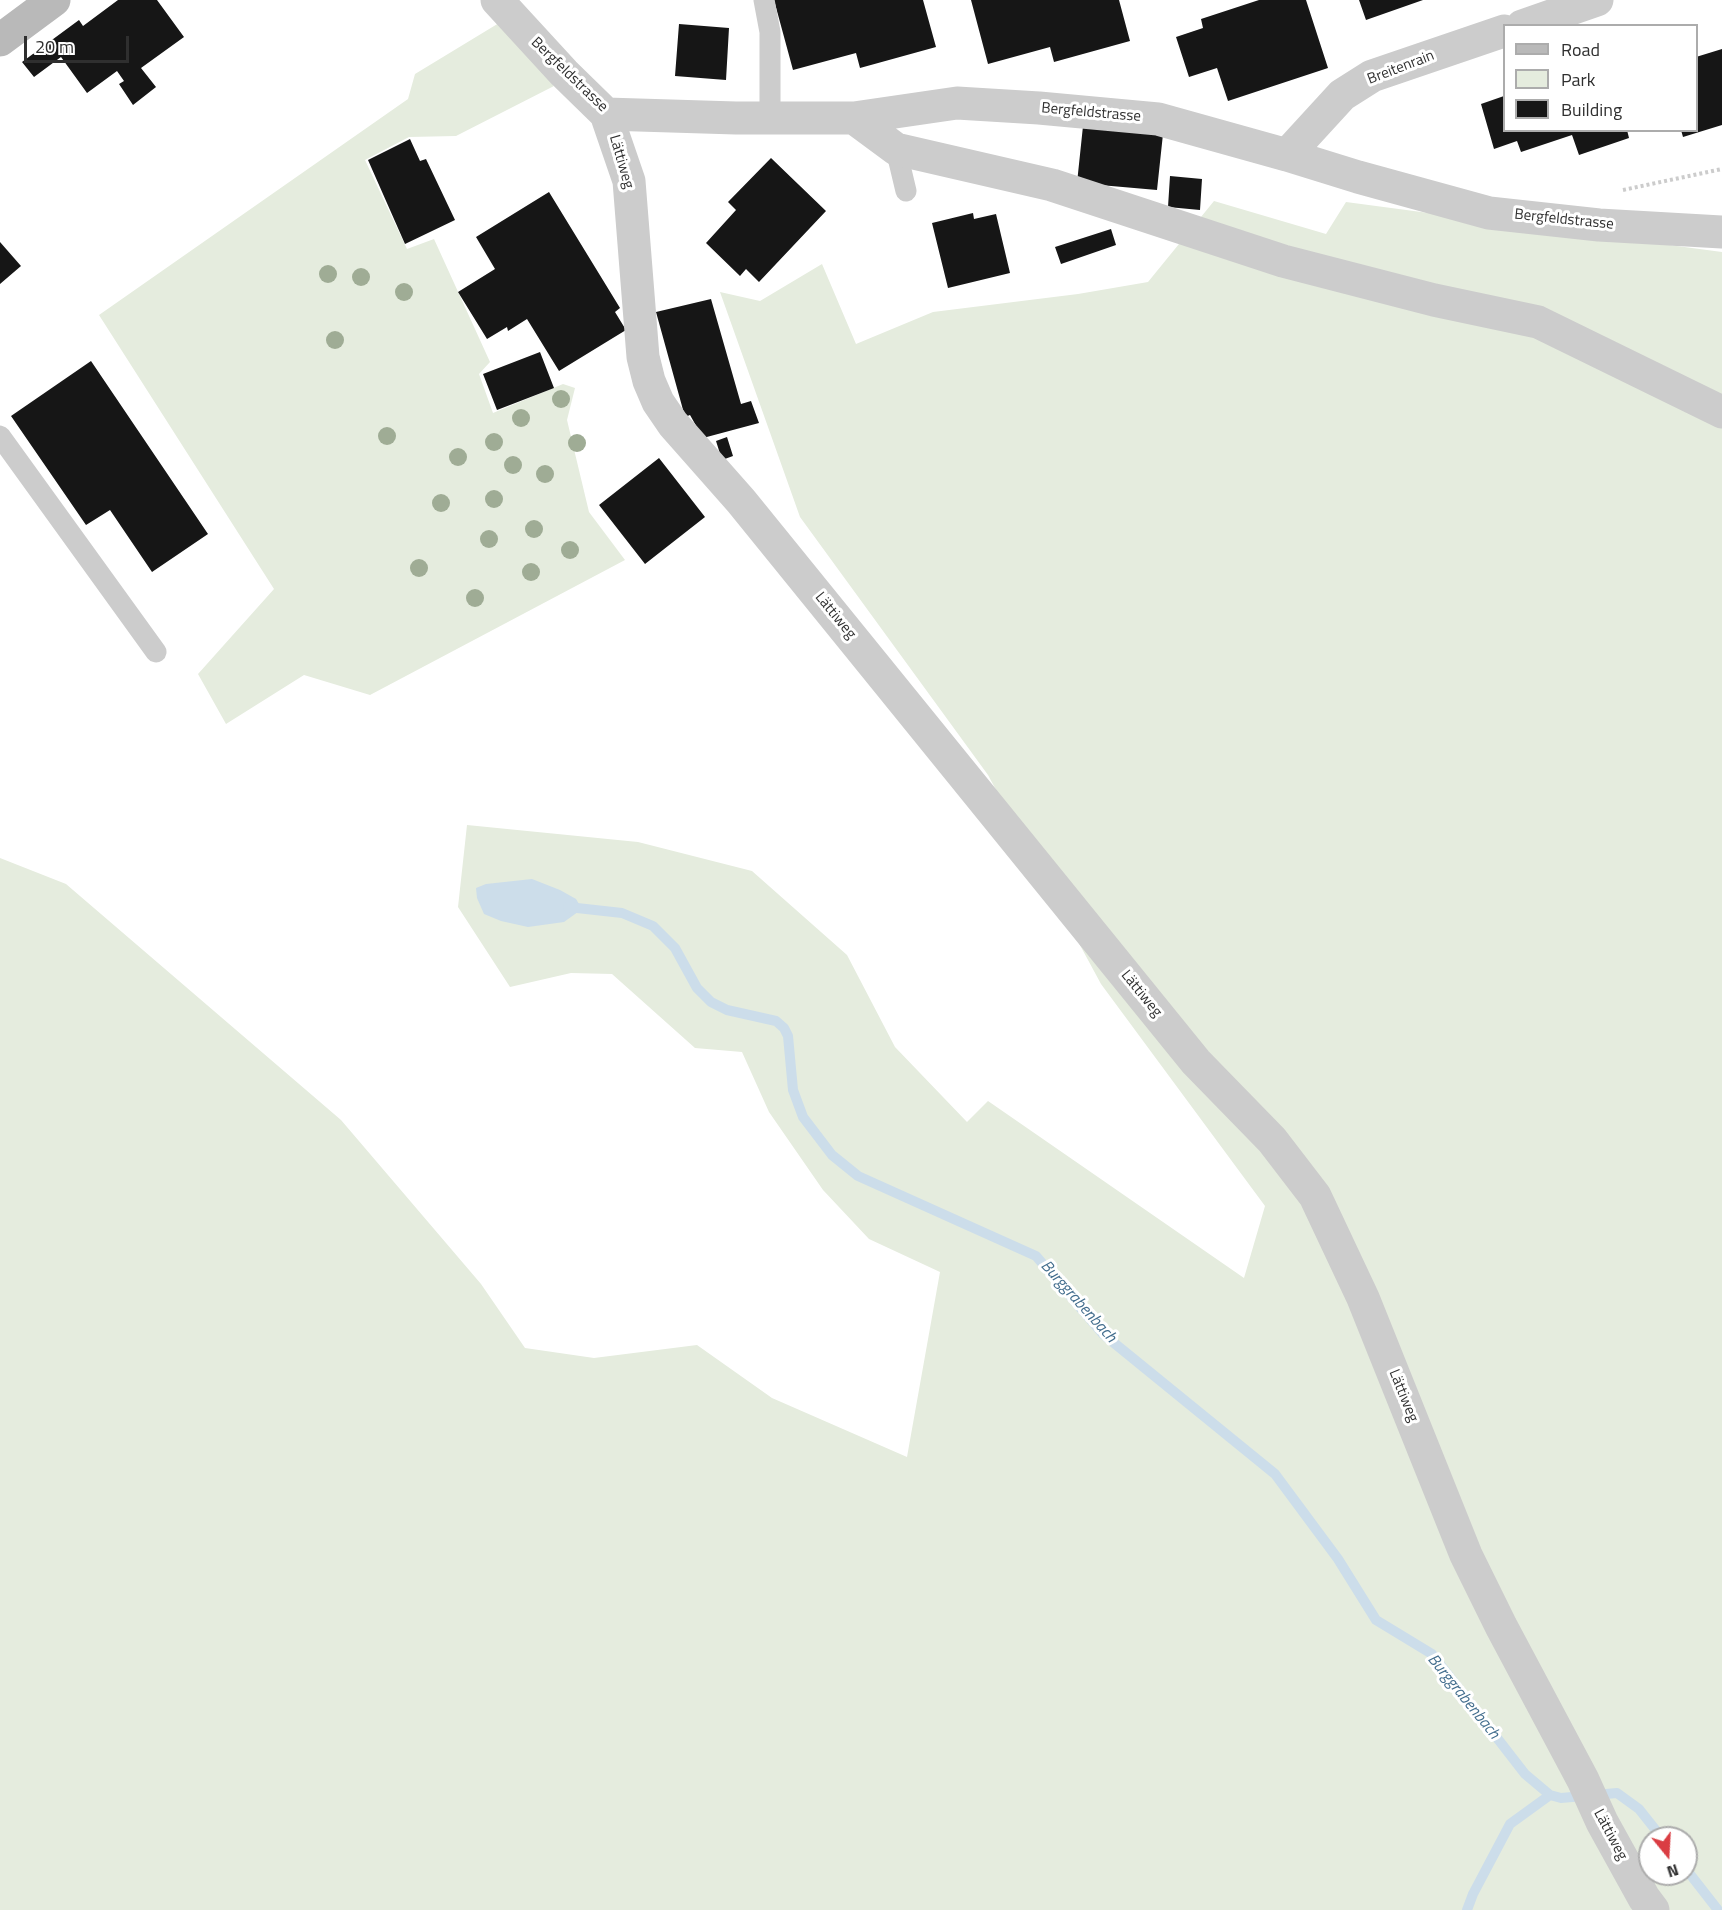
<!DOCTYPE html>
<meta charset="utf-8">
<style>
body{margin:0}
#map{position:relative;width:1722px;height:1910px;overflow:hidden;background:#fff;font-family:"Titillium Web",sans-serif}
canvas{display:block}
.legend{position:absolute;left:1503px;top:24px;width:195px;height:108px;box-sizing:border-box;background:#fff;border:2px solid #acacac;margin:0;padding:8px 10px;list-style:none;font-size:18px;color:#2f2f2f}
.legend li{display:flex;align-items:center;gap:12px;height:30px}
.legend b{width:30px;border:2px solid #acacac}
.north{position:absolute;left:1638px;top:1826px;width:60px;height:60px;box-sizing:border-box;background:#fff;border:2px solid #acacac;border-radius:50%;rotate:162deg;font-size:16px;font-weight:700;line-height:24px;text-align:center;color:#2f2f2f}
.north::after{content:'';display:block;margin:auto;width:21px;height:27px;background:#da3d43;clip-path:polygon(50% 0,100% 100%,50% 72%,0 100%)}
.scale{position:absolute;left:24px;top:36px;width:105px;height:27px;box-sizing:border-box;border:3px solid #2f2f2f;border-top:0;padding-left:8px;font-size:18px;line-height:21px;white-space:nowrap;color:#2f2f2f;-webkit-text-stroke:4px #fff;paint-order:stroke}
</style>
<div id="map">
<canvas width="1722" height="1910"></canvas>
<ul class="legend">
<li><b style="height:8px;background:#b9b9b9"></b>Road</li>
<li><b style="height:16px;background:#e5ecde"></b>Park</li>
<li><b style="height:16px;background:#161616"></b>Building</li>
</ul>
<div class="north">N</div>
<div class="scale">20 m</div>
</div>
<script>
const context = document.querySelector('canvas').getContext('2d');
context.lineJoin = 'round';
function fill(path, color) { context.fillStyle = color; context.fill(path, 'evenodd'); }
const toPath = rows => new Path2D(rows.map(r => 'M' + r).join(''));
function strokePath(path, color, width, dash) { context.strokeStyle = color; context.lineWidth = width; context.lineCap = dash ? 'butt' : 'round'; context.setLineDash(dash || []); context.stroke(path); }
function drawText(font, color, halo, rows, align = 'center') {
  context.font = font + ' "Titillium Web",sans-serif'; context.lineWidth = 6; context.setLineDash([]); context.textBaseline = 'middle'; context.strokeStyle = halo; context.fillStyle = color; for (const [text, x, y, turn = 0] of rows) {
    context.save(); context.translate(x, y); context.rotate((+turn || 0) * Math.PI / 180); context.textAlign = isNaN(turn) ? turn : align; if (halo) context.strokeText(text, 0, 0); context.fillText(text, 0, 0); context.restore();
  }
}
fill(toPath([
 [499,23,554,86,456,136,409,137,365,160,407,249,434,239,490,362,479,374,493,413,563,384,575,388,567,420,589,512,625,560,370,695,304,675,226,724,198,674,274,589,99,315,408,99,415,74],
 [1214,201,1326,234,1346,202,1722,252,1722,1910,0,1910,0,858,66,884,341,1120,481,1284,525,1348,594,1358,697,1345,772,1398,907,1457,940,1272,869,1239,823,1190,769,1112,742,1052,695,1048,612,974,571,973,510,987,458,907,467,825,638,842,752,871,847,955,895,1047,967,1122,988,1101,1244,1278,1265,1206,1101,984,988,775,800,517,720,292,760,301,822,264,856,344,933,312,1078,294,1148,282],
 [1650,1838,1686,1838,1686,1874,1650,1874]
]), '#e5ecde');
fill(toPath([
 [532,879,560,890,576,899,582,909,564,922,528,927,501,921,484,914,477,898,476,888,486,884]
]), '#ccddea');
strokePath(toPath([
 [568,907,622,913,653,926,675,948,697,988,711,1002,727,1010,776,1021,784,1028,788,1036,793,1090,803,1117,832,1155,858,1176,1036,1256,1103,1334,1275,1474,1338,1559,1376,1620,1432,1654,1525,1774,1550,1795,1561,1798,1617,1793,1639,1809,1662,1838],
 [1686,1869,1718,1910],
 [1467,1910,1473,1894,1510,1824,1550,1795]
]), '#ccddea', 10);
fill(toPath([
 [118,0,157,0,184,37,141,68,156,87,133,105,119,84,124,81,117,71,87,93,61,57,34,77,22,62,79,20,83,26],
 [774,0,923,0,936,47,860,68,856,53,793,70],
 [971,0,1119,0,1130,41,1054,62,1050,47,988,64],
 [1259,0,1306,0,1328,68,1228,101,1217,68,1189,77,1176,37,1203,28,1201,19],
 [1359,0,1423,0,1366,20],
 [679,24,729,28,726,80,675,76],
 [1722,49,1722,125,1683,137,1681,130,1696,130,1696,57],
 [1504,96,1504,130,1627,130,1629,138,1579,155,1572,135,1521,152,1517,141,1494,149,1481,104],
 [1083,126,1163,134,1157,190,1077,183],
 [410,139,420,161,426,159,455,220,405,244,368,160],
 [771,158,826,211,759,282,746,269,740,276,706,243,736,210,728,202],
 [1170,176,1202,179,1200,210,1168,207],
 [549,192,620,308,615,312,626,330,559,371,527,319,508,331,507,327,487,339,458,292,495,269,476,237],
 [973,213,974,219,996,214,1010,273,948,288,932,223],
 [1111,229,1116,245,1061,264,1055,247],
 [0,242,21,266,0,284],
 [711,299,741,404,751,401,759,423,703,438,690,415,685,417,656,312],
 [540,352,554,388,497,410,483,374],
 [91,361,208,534,152,572,110,510,86,525,11,416],
 [727,437,733,456,722,460,716,441],
 [659,458,705,517,645,564,599,505]
]), '#161616');
strokePath(toPath([
 [1623,190,1722,169]
]), '#ccc', 4, [3, 3]);
strokePath(toPath([
 [764,0,770,32,770,118],
 [896,149,906,191],
 [0,436,156,652]
]), '#ccc', 21);
strokePath(toPath([
 [497,0,564,73,606,114,736,118,854,118,957,103,1039,108,1158,119,1287,155,1358,177,1489,213,1599,225,1722,232],
 [1522,26,1597,0],
 [606,114,629,181,643,357,649,381,658,402,673,424,741,501,1196,1062,1272,1140,1315,1196,1363,1298,1466,1555,1501,1626,1583,1780,1602,1822,1644,1898,1653,1910],
 [854,118,896,149,1052,185,1283,261,1434,300,1538,322,1722,412],
 [1287,155,1342,95,1372,76,1504,31]
]), '#ccc', 33);
strokePath(toPath([
 [0,40,54,0]
]), '#b9b9b9', 33);
context.fillStyle = '#9fac95';
for (const [x, y] of [
 [328,274],
 [361,277],
 [404,292],
 [335,340],
 [561,399],
 [521,418],
 [387,436],
 [494,442],
 [577,443],
 [458,457],
 [513,465],
 [545,474],
 [494,499],
 [441,503],
 [534,529],
 [489,539],
 [570,550],
 [419,568],
 [531,572],
 [475,598]
]) { context.beginPath(); context.arc(x, y, 9, 0, 2 * Math.PI); context.fill(); }
drawText('15px', '#2f2f2f', '#fff', [
 ["Breitenrain",1401,68,-21],
 ["Bergfeldstrasse",569,75,44],
 ["Bergfeldstrasse",1091,113,5],
 ["Lättiweg",621,162,74],
 ["Bergfeldstrasse",1564,220,6],
 ["Lättiweg",835,616,51],
 ["Lättiweg",1141,994,51],
 ["Lättiweg",1403,1396,68],
 ["Lättiweg",1610,1835,62]
]);
drawText('italic 16px', '#426d8d', '#fff', [
 ["Burggrabenbach",1078,1302,48],
 ["Burggrabenbach",1463,1697,51]
]);
</script>
